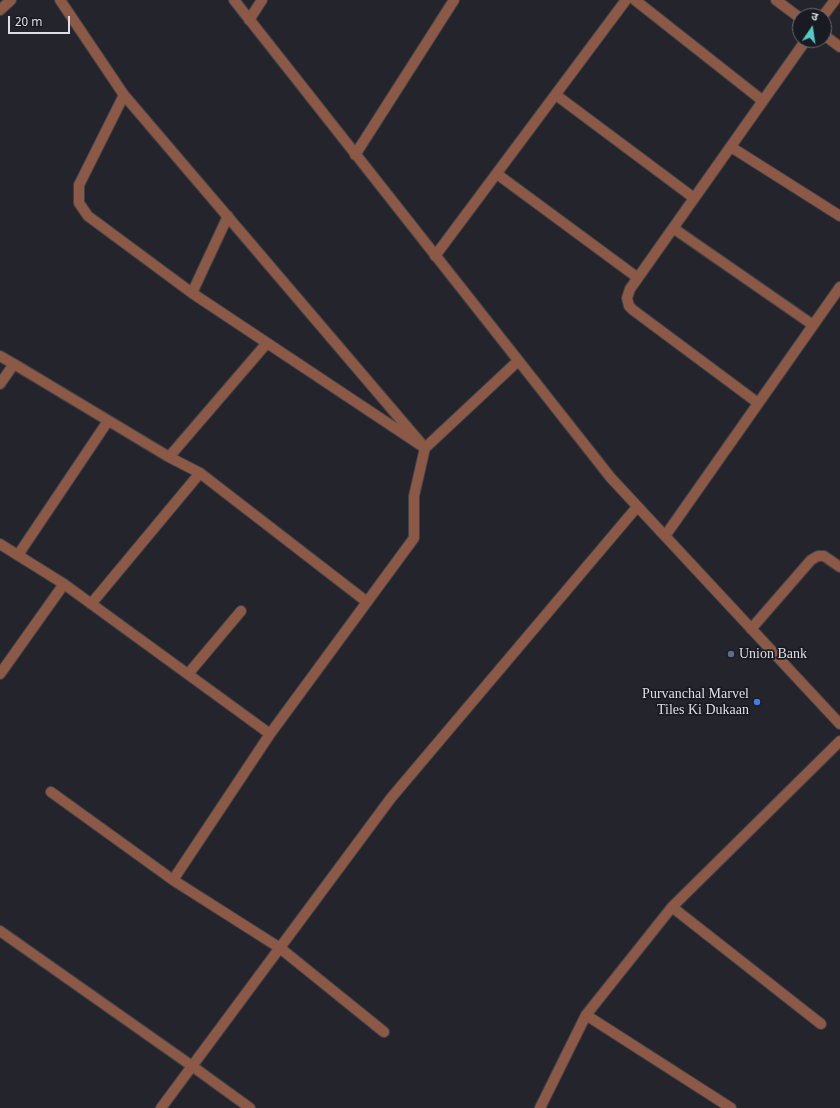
<!DOCTYPE html>
<meta charset="utf-8">
<style>
body{margin:0}
#map{position:relative;width:840px;height:1108px;overflow:hidden;background:#23242c;font-family:Georgia,"Noto Sans Devanagari",serif}
canvas{display:block}
.north{position:absolute;left:792px;top:8px;width:40px;height:40px;box-sizing:border-box;background:#1a1b22;border:1px solid #68696f;border-radius:50%;rotate:13deg;font-size:11px;font-weight:700;line-height:16px;text-align:center;color:#dddee3}
.north::after{content:'';display:block;margin:auto;width:14px;height:18px;background:#54cdc8;clip-path:polygon(50% 0,100% 100%,50% 72%,0 100%)}
.scale{position:absolute;left:8px;top:16px;width:62px;height:18px;box-sizing:border-box;border:2px solid #dddee3;border-top:0;padding-left:5px;font-size:12px;line-height:14px;white-space:nowrap;color:#dddee3;-webkit-text-stroke:3px #1a1b22;paint-order:stroke}
</style>
<div id="map">
<canvas width="840" height="1108"></canvas>
<div class="north">उ</div>
<div class="scale">20 m</div>
</div>
<script>
const context = document.querySelector('canvas').getContext('2d');
context.lineJoin = 'round';
const toPath = rows => new Path2D(rows.map(r => 'M' + r).join(''));
function strokePath(path, color, width, dash) { context.strokeStyle = color; context.lineWidth = width; context.lineCap = dash ? 'butt' : 'round'; context.setLineDash(dash || []); context.stroke(path); }
function drawText(font, color, halo, rows, align = 'center') {
  context.font = font + ' Georgia,serif'; context.lineWidth = 3.5; context.setLineDash([]); context.textBaseline = 'middle'; context.strokeStyle = halo; context.fillStyle = color; for (const [text, x, y, turn = 0] of rows) {
    context.save(); context.translate(x, y); context.rotate((+turn || 0) * Math.PI / 180); context.textAlign = isNaN(turn) ? turn : align; if (halo) context.strokeText(text, 0, 0); context.fillText(text, 0, 0); context.restore();
  }
}
const minor = toPath([
 [60,0,124,95,425,448,414,496,414,538,270,734,173,880,280,948,384,1032],
 [234,0,611,478,840,724],
 [635,0,763,101],
 [776,0,800,18],
 [0,10,11,0],
 [823,16,835,0],
 [249,20,262,0],
 [824,35,840,47],
 [124,95,79,185,79,203,88,216,192,293,425,448,518,361],
 [556,95,694,198],
 [731,147,840,216],
 [355,155,454,0],
 [497,174,638,278],
 [673,228,813,325],
 [435,256,626,0],
 [192,293,228,216],
 [0,356,14,364,0,384],
 [14,364,169,457,200,473,367,602],
 [758,403,633,310,629,306,627,298,630,289,806,40],
 [169,457,267,343],
 [665,536,840,287],
 [0,544,64,584,270,734],
 [18,555,108,421],
 [91,604,200,473],
 [751,629,811,560,818,556,824,556,840,567],
 [0,674,64,584],
 [188,674,241,611],
 [51,792,173,880],
 [672,907,821,1024],
 [0,931,192,1066,250,1108],
 [161,1108,391,798,637,507],
 [540,1108,586,1015],
 [731,1108,586,1015,672,907,840,741]
]);
strokePath(minor, '#414249', 12);
strokePath(minor, '#8b5946', 10);
for (const [x, y, r, color] of [
 [731,654,4,"#5c6f8a"],
 [757,702,4,"#3f7fe0"]
]) { const dot = new Path2D(); dot.arc(x, y, r, 0, 2 * Math.PI); context.fillStyle = color; context.fill(dot); strokePath(dot, '#1a1b22', 1.5); }
drawText('14px', '#dddee3', '#1a1b22', [
 ["Union Bank",739,654],
 ["Purvanchal Marvel",749,694,"right"],
 ["Tiles Ki Dukaan",749,710,"right"]
], 'left');
</script>
